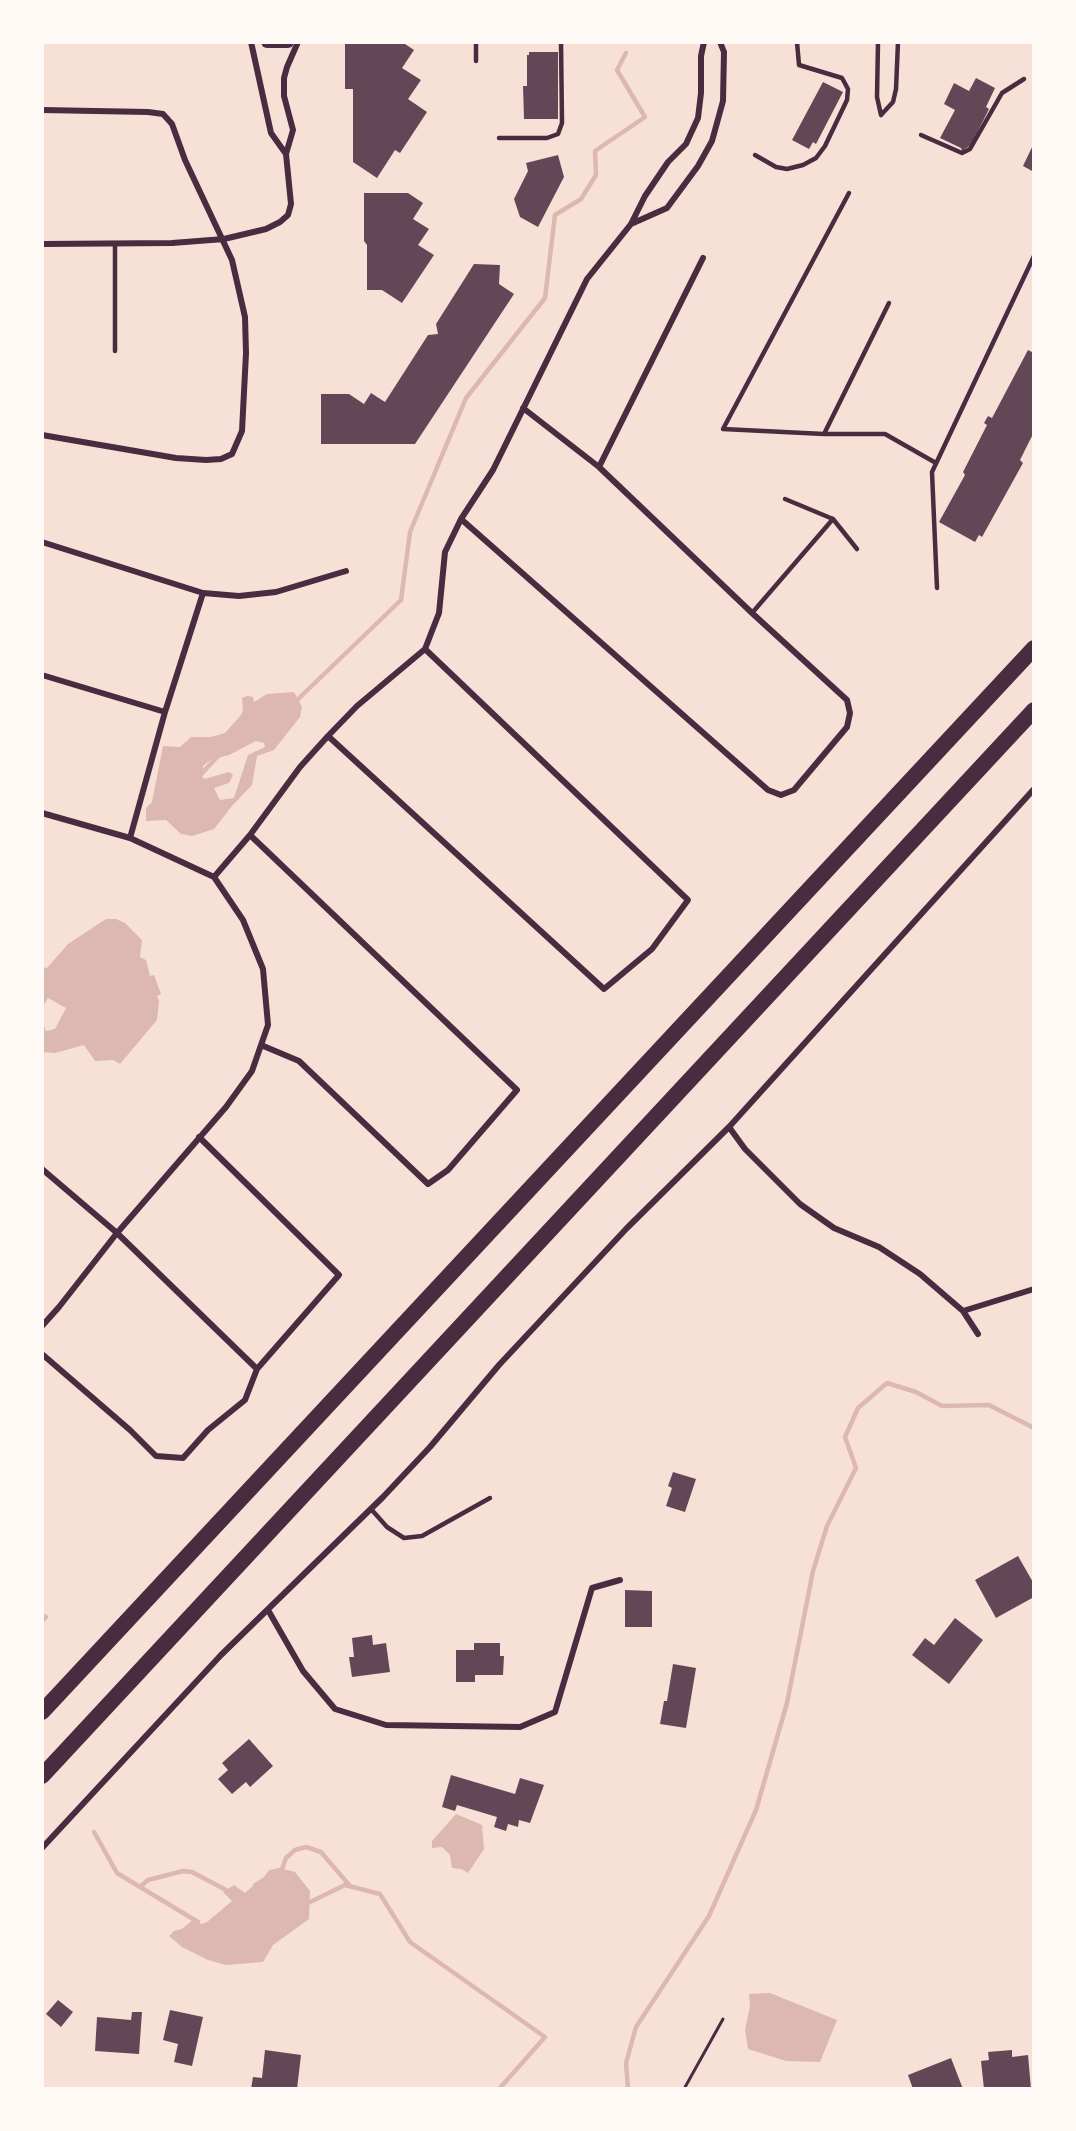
<!DOCTYPE html>
<style>
body{margin:0}
#map{position:relative;width:1076px;height:2131px;overflow:hidden;background:#f7e1d7;font-family:"Nunito Sans",sans-serif}
canvas{display:block}
.frame{position:absolute;inset:0;border:44px solid #fffaf5;pointer-events:none}
</style>
<div id="map">
<canvas width="1076" height="2131"></canvas>
<div class="frame"></div>
</div>
<script>
const context = document.querySelector('canvas').getContext('2d');
context.lineJoin = 'round';
function fill(path, color) { context.fillStyle = color; context.fill(path, 'evenodd'); }
const toPath = rows => new Path2D(rows.map(r => 'M' + r).join(''));
function strokePath(path, color, width, dash) { context.strokeStyle = color; context.lineWidth = width; context.lineCap = dash ? 'butt' : 'round'; context.setLineDash(dash || []); context.stroke(path); }
fill(toPath([
 [294,692,302,707,300,717,274,750,257,756,252,785,232,806,214,829,192,836,181,834,166,820,146,821,146,808,152,802,163,746,180,747,191,737,211,737,225,733,241,715,243,710,242,698,247,696,253,697,254,702,267,694],
 [256,741,264,743,265,747,248,755,234,798,220,800,214,788,229,783,233,775,229,772,204,779,202,776,208,770,203,770,203,766,212,759,229,755],
 [106,919,116,919,125,923,142,940,140,957,146,960,150,976,154,975,161,994,157,996,159,1001,157,1020,120,1064,113,1060,95,1061,84,1045,55,1053,43,1052,42,1022,46,1031,55,1029,66,1008,48,998,42,1008,42,967,47,968,68,944],
 [456,1814,482,1825,484,1849,468,1873,461,1869,452,1868,450,1855,442,1847,432,1848,432,1841],
 [279,1868,295,1872,310,1891,309,1919,273,1945,263,1962,226,1965,208,1960,182,1947,169,1936,174,1931,182,1929,195,1918,201,1924,207,1922,232,1901,223,1892,234,1885,245,1893,253,1886,253,1884,264,1877,269,1870],
 [770,1993,837,2020,820,2062,786,2061,748,2049,745,2030,750,2006,749,1994]
]), '#dcb8b0');
strokePath(toPath([
 [293,704,401,600,410,532,466,398,545,298,555,215,581,199,596,175,595,151,645,117,617,70,626,53],
 [201,774,220,754],
 [42,1615,46,1617,42,1621],
 [94,1832,117,1873,198,1922],
 [282,1869,286,1858,295,1850,306,1847,321,1852,350,1886],
 [140,1887,148,1880,183,1871,192,1872,226,1890],
 [306,1904,345,1885,380,1894,410,1942,545,2037,499,2089],
 [628,2089,626,2063,636,2027,709,1916,756,1810,787,1703,813,1571,827,1526,856,1468,845,1437,858,1408,887,1383,916,1392,942,1406,989,1405,1034,1428]
]), '#dcb8b0', 4.5);
fill(toPath([
 [345,42,402,42,414,50,402,68,421,80,408,99,427,112,400,153,395,150,377,178,353,162,353,89,345,89],
 [529,52,558,52,558,119,524,119,523,86,527,86,527,55,529,55],
 [976,78,995,88,986,107,989,109,971,145,962,151,961,148,940,138,955,110,944,104,954,83,969,91],
 [823,82,843,92,816,144,813,142,809,149,792,140],
 [1034,143,1034,172,1023,166],
 [558,155,564,177,538,227,520,217,514,199,528,171,526,163],
 [364,193,408,193,423,203,413,219,429,229,418,245,434,255,402,303,382,290,367,290,367,245,364,241],
 [474,264,500,265,499,284,514,294,415,444,321,444,321,394,349,394,364,404,371,393,385,402,428,335,438,334,436,324],
 [1028,350,1034,353,1034,432,1020,460,1023,463,982,537,979,535,975,542,939,522,965,475,963,472,987,425,984,423,988,416,992,418],
 [673,1472,696,1479,685,1512,666,1506,672,1488,668,1486],
 [1018,1556,1034,1584,1034,1597,996,1618,975,1580],
 [625,1590,652,1591,652,1627,625,1627],
 [955,1618,983,1640,949,1684,912,1655,925,1638,934,1645],
 [372,1635,373,1645,386,1643,390,1672,352,1677,349,1657,354,1657,352,1638],
 [474,1643,500,1643,500,1656,504,1656,503,1675,475,1675,475,1682,456,1682,456,1650,474,1650],
 [673,1664,696,1668,686,1728,660,1724,664,1701,667,1701],
 [249,1739,273,1766,250,1787,246,1782,232,1794,218,1779,228,1770,222,1763],
 [451,1775,515,1794,520,1778,544,1785,530,1823,519,1820,518,1827,508,1824,506,1831,494,1827,497,1817,457,1805,455,1811,442,1807],
 [58,2000,73,2012,61,2027,46,2014],
 [170,2010,203,2017,192,2066,174,2062,178,2044,163,2040],
 [132,2012,142,2012,139,2054,95,2051,97,2017,131,2020],
 [265,2050,301,2055,297,2089,251,2089,253,2077,262,2078],
 [1012,2050,1012,2057,1028,2055,1031,2089,984,2089,981,2061,989,2060,988,2052],
 [951,2058,963,2089,913,2089,908,2075]
]), '#644757');
strokePath(toPath([
 [684,2089,723,2019]
]), '#4a2c40', 3);
strokePath(toPath([
 [476,42,476,61],
 [878,42,877,97,881,115],
 [881,115,893,102,896,89,898,42],
 [921,135,962,153,970,149,1002,93,1024,79],
 [499,138,547,138,558,134,562,123,561,42],
 [755,155,776,167,787,169,803,165,816,158,825,146,847,100,848,89,842,78,799,65,797,42],
 [849,193,723,429,824,434,885,434,936,463],
 [115,244,115,351],
 [824,434,889,303],
 [785,499,833,519,857,549],
 [937,588,932,472,1034,256],
 [752,613,833,519],
 [371,1509,387,1527,404,1538,422,1536,490,1498]
]), '#4a2c40', 4.5);
strokePath(toPath([
 [251,42,271,133,286,154],
 [42,110,148,112,163,114,172,124,185,160,232,260,245,317,246,353,242,431,232,454,221,459,206,460,176,458,42,435],
 [631,224,667,208,698,166,712,141,723,101,724,52,720,42],
 [42,244,172,243,224,239,266,229,280,222,288,215,291,204,286,154,293,130,284,96,284,78,287,67,298,42],
 [599,467,703,258],
 [461,519,768,790,781,795,794,790,847,727,850,713,847,700,752,613,599,467,523,408],
 [42,542,203,593,239,596,276,592,346,571],
 [42,675,165,712],
 [328,736,604,989,652,949,688,900,425,649],
 [42,813,130,838,214,877],
 [250,835,517,1090,448,1170,428,1184,299,1061,261,1045],
 [130,838,165,712,203,593],
 [214,877,250,835,300,767,328,736,357,706,425,649,439,613,445,552,461,519,493,470,587,279,631,224,645,196,668,162,686,144,698,118,701,93,701,56,704,42],
 [729,1127,745,1149,800,1204,834,1228,879,1247,920,1274,963,1311,978,1334],
 [42,1169,117,1233,257,1369],
 [963,1311,1034,1289],
 [42,1326,59,1307,117,1233,226,1107,252,1071,268,1025,263,969,243,920,214,877],
 [42,1354,130,1430,156,1456,183,1458,208,1430,245,1400,257,1369,339,1275,199,1137],
 [268,1610,303,1671,335,1709,386,1725,520,1727,555,1712,592,1588,620,1580],
 [42,1848,221,1655,383,1497,430,1447,499,1365,627,1228,729,1127,1034,789]
]), '#4a2c40', 6);
strokePath(toPath([
 [267,42,288,42]
]), '#4a2c40', 12);
strokePath(toPath([
 [42,1712,1034,648],
 [42,1776,1034,710]
]), '#4a2c40', 16);
</script>
